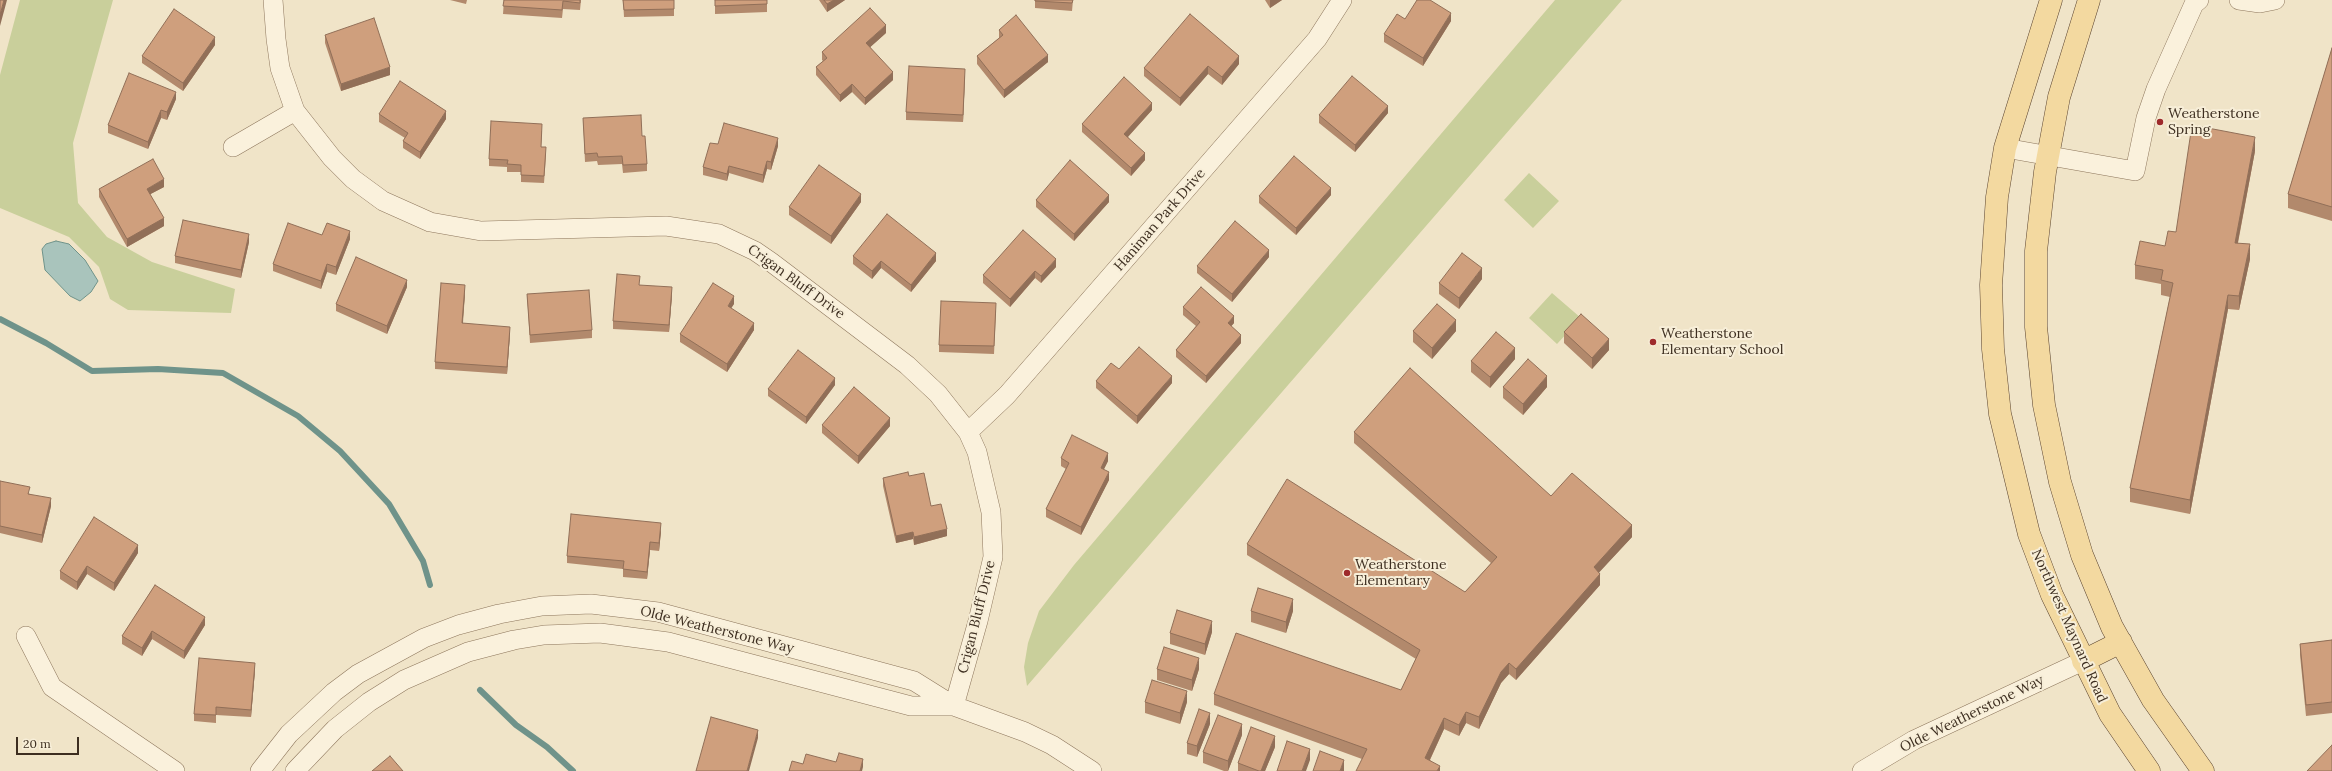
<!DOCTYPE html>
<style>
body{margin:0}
#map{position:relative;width:2332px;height:771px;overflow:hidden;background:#f0e4c8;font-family:Lora,serif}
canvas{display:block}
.scale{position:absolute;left:16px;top:737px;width:63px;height:18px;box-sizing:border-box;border:2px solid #3d2e20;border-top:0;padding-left:5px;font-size:12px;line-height:14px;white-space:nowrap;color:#3d2e20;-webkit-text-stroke:3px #f7eed8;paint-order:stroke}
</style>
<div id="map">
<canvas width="2332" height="771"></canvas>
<div class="scale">20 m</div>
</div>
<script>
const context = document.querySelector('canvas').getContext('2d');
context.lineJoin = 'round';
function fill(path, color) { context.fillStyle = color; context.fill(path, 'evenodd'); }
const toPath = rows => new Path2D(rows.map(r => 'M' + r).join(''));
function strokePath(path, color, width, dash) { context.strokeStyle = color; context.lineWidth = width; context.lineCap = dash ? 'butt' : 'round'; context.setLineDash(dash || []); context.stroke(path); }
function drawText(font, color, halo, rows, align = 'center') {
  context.font = font + ' Lora,serif'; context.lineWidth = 4; context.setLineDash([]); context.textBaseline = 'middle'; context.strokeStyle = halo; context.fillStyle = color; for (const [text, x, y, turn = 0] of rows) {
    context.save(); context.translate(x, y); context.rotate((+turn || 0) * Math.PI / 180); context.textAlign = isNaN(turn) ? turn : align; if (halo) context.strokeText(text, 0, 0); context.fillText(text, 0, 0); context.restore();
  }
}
fill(toPath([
 [20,0,113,0,73,143,78,203,107,237,152,262,235,289,231,313,128,310,110,299,99,267,69,237,0,208,0,75],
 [1555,0,1622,0,1027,686,1024,667,1028,643,1039,611,1074,565],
 [1529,173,1559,201,1533,228,1504,200],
 [1552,293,1581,318,1557,344,1529,318]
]), '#c9cf9b');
const water = toPath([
 [56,241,69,244,85,260,98,281,91,292,80,301,70,296,45,270,42,249,46,244,56,241]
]);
fill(water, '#a9c4bc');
strokePath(water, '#6f938a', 1);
strokePath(toPath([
 [0,319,46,343,92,371,158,369,223,373,298,416,340,451,389,504,423,561,430,585],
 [480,690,516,725,547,747,573,771]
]), '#6f938a', 6);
const street = toPath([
 [273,0,276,39,280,68,295,111,332,158,353,179,383,201,430,222,481,231,666,226,719,234,755,251,771,262,907,365,938,394,968,432,977,452,991,512,993,557,978,621,954,706],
 [2239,0,2260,3,2275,0],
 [233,147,295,111],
 [2005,148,2135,171,2146,118,2156,89,2194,4,2199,0],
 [968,432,1007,395,1317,39,1342,0],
 [26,636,52,687,175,771],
 [260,771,289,734,334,692,358,674,424,638,458,625,499,614,542,606,591,604,658,612,914,681,954,706,1025,732,1052,745,1092,771],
 [295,771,335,729,369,702,404,680,468,652,514,640,544,635,600,633,668,642,911,706,954,706],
 [1862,771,1914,740,2083,661]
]);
const primary = toPath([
 [2051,0,2005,148,1997,197,1991,285,1993,349,2000,414,2029,534,2052,595,2110,714,2149,771],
 [2089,0,2059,97,2045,172,2036,251,2036,327,2044,405,2060,482,2082,555,2112,627,2153,700,2203,771],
 [2083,661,2121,642]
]);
strokePath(street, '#8d765c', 20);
strokePath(primary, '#5b4430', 23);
strokePath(street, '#faf1dc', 19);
strokePath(primary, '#f3d9a0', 22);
fill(toPath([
 [450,0,467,0,466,4],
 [504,0,581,0,580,10,563,9,562,18,503,14],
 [623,0,674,0,674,16,624,17],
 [715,0,767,0,767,12,715,14],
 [819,0,845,0,827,12],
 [1035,0,1073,0,1072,11,1035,8],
 [1265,0,1282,0,1270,8],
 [1405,19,1451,21,1423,66,1384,42,1384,34],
 [999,30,1048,62,1004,98,977,64,977,56,999,38],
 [886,33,870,47,893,80,865,105,852,92,840,102,816,75,816,67,823,61,822,60,822,52],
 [325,35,390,75,341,91,325,43],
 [215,45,183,91,142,63,142,56],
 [2332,48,2332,221,2288,208,2288,194],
 [1239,64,1222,85,1208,74,1180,106,1144,76,1144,68],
 [965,76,963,122,906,120,906,112],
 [176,99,167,120,161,118,148,149,108,133,108,125],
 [1152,110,1128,137,1145,160,1131,176,1082,132,1082,124],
 [1388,113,1355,152,1319,123,1319,115],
 [379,114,446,119,420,159,403,148,403,141,405,138,379,122],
 [583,118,642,136,647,164,647,171,623,173,622,164,598,165,597,161,585,162],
 [542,131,541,147,546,155,544,183,521,182,521,172,507,172,507,167,489,166,489,159],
 [718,144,778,146,771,170,767,169,763,183,729,173,727,181,703,175,703,167],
 [2255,151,2238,243,2250,259,2239,310,2228,309,2190,514,2130,502,2130,488,2170,297,2161,295,2161,284,2135,279,2135,265,2165,246,2176,232],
 [164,187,150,194,164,226,127,247,99,197,99,189],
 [1331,195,1296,235,1259,203,1259,196],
 [1036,200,1109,202,1074,241,1036,207],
 [861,202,831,244,789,215,789,207],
 [322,235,350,239,336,275,327,272,321,289,273,271,273,264],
 [249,242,241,278,175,263,175,256],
 [853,256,936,261,911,292,881,268,872,279,853,264],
 [1269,257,1232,302,1197,273,1197,266],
 [1056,267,1041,283,1035,278,1010,307,983,283,983,275],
 [1482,279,1459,309,1439,294,1439,283],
 [640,285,672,295,669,332,613,329,613,321],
 [407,287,387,334,336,311,336,304],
 [465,293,463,323,510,334,507,374,435,369,435,362],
 [527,294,592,330,592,338,530,343],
 [734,304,731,308,754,330,727,372,680,342,680,334],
 [1183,307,1234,323,1231,326,1241,343,1206,383,1176,357,1176,350,1196,326,1183,315],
 [996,310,994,354,939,352,939,345],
 [1413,331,1456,331,1432,359,1413,342],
 [1564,332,1609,350,1592,369,1564,343],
 [1515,359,1490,388,1471,372,1471,361],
 [1096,381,1172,383,1137,424,1096,388],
 [835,385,806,424,768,396,768,389],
 [1503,387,1547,387,1523,415,1503,398],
 [822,425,890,426,858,464,822,433],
 [1354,432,1551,496,1632,537,1599,572,1600,585,1516,680,1509,674,1501,683,1479,729,1466,723,1459,736,1444,729,1430,760,1440,771,1362,759,1214,705,1214,694,1401,690,1416,659,1247,555,1247,544,1465,592,1491,563,1354,443],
 [1061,458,1108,461,1104,469,1109,480,1081,535,1046,517,1046,509,1066,469,1061,466],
 [909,476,931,506,947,536,914,545,913,539,896,543,883,486,883,478],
 [0,481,30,494,51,506,42,543,0,533],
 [661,531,659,551,650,550,647,579,623,577,623,569,567,563,567,556],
 [138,553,114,591,87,574,77,590,60,579,60,571],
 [155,585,205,625,184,659,152,639,142,656,122,644,122,636],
 [1251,611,1293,611,1286,633,1251,622],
 [1212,632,1205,655,1170,644,1170,633],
 [2332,640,2332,713,2306,716,2300,655,2300,644],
 [1157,669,1199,669,1192,691,1157,680],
 [255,670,251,717,216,715,216,723,194,721,194,714],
 [1145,702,1187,702,1180,724,1145,713],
 [1210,724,1197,757,1187,754,1187,743],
 [1242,735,1228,771,1224,771,1203,763,1203,752],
 [1275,747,1265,771,1238,771,1238,763]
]), '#b2896c');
fill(toPath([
 [4,0,7,0,0,26,0,15],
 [834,0,845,0,827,12,827,4],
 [1270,0,1282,0,1270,8],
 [1451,13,1451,21,1423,66,1423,58],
 [886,25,886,33,866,51,866,43],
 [215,37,215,45,183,91,183,83],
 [1048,55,1048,62,1004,98,1004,90],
 [1239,56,1239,64,1222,85,1222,77],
 [1208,66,1208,74,1180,106,1180,98],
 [390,67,390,75,341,91,341,84],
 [965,69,965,76,963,122,963,115],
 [893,72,893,80,865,105,865,98],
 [852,84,852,92,840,102,840,95],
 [176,92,176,99,167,120,167,112],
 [1152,103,1152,110,1124,141,1124,134],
 [1388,106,1388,113,1355,152,1355,145],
 [161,110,161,118,148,149,148,142],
 [446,111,446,119,420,159,420,152],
 [2255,137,2255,151,2235,257,2235,243],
 [778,138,778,146,771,170,771,162],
 [1145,153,1145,160,1131,176,1131,168],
 [767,161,767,169,763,183,763,175],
 [729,166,729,173,727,181,727,174],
 [164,179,164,187,147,196,147,189],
 [1331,188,1331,195,1296,235,1296,228],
 [861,194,861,202,831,244,831,236],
 [1109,195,1109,202,1074,241,1074,234],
 [164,218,164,226,127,247,127,239],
 [350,231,350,239,336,275,336,267],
 [249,234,249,242,241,278,241,270],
 [2250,244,2250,259,2239,310,2239,296],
 [1269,250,1269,257,1232,302,1232,294],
 [936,253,936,261,911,292,911,285],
 [1056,259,1056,267,1041,283,1041,276],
 [881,261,881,268,872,279,872,271],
 [327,264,327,272,321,289,321,281],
 [1482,268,1482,279,1459,309,1459,298],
 [1035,271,1035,278,1010,307,1010,299],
 [407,280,407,287,387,334,387,326],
 [465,285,465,293,462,331,462,323],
 [672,287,672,295,669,332,669,325],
 [2228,295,2228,309,2190,514,2190,500],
 [734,296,734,304,728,313,728,306],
 [1234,316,1234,323,1228,330,1228,323],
 [1456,320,1456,331,1432,359,1432,348],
 [754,323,754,330,727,372,727,364],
 [510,327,510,334,507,374,507,367],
 [1241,335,1241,343,1206,383,1206,376],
 [1609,339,1609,350,1592,369,1592,358],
 [1515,348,1515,359,1490,388,1490,377],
 [1172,376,1172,383,1137,424,1137,416],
 [1547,376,1547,387,1523,415,1523,404],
 [835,378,835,385,806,424,806,417],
 [890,418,890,426,858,464,858,456],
 [1108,453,1108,461,1101,475,1101,468],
 [1109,472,1109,480,1081,535,1081,527],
 [51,498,51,506,42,543,42,535],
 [661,523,661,531,659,551,659,543],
 [1632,525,1632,537,1594,578,1594,567],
 [947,529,947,536,914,545,914,537],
 [913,532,913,539,896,543,896,536],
 [650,542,650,550,647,579,647,572],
 [138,545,138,553,114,591,114,583],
 [87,566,87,574,77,590,77,582],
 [1600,574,1600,585,1516,680,1516,669],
 [1293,599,1293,611,1286,633,1286,622],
 [205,617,205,625,184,659,184,651],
 [1212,621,1212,632,1205,655,1205,644],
 [152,631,152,639,142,656,142,648],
 [1199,658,1199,669,1192,691,1192,680],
 [255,663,255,670,251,717,251,710],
 [1509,663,1509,674,1501,683,1479,729,1479,717,1501,672],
 [1187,691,1187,702,1180,724,1180,713],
 [1466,712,1466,723,1459,736,1459,725],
 [1210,713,1210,724,1197,757,1197,746],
 [1444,718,1444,729,1425,770,1425,758],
 [1242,724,1242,735,1228,771,1228,761],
 [758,730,758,738,749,771,747,771],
 [1275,736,1275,747,1265,771,1261,771],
 [1310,749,1310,760,1306,771,1302,771],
 [863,759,863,767,862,771,860,771],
 [1344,760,1344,771,1340,771],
 [1440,766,1440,771,1437,771]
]), '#916f58');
const building = toPath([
 [0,0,4,0,0,15,0,0],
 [504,0,580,0,580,3,563,1,562,10,503,6,504,0],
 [623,0,674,0,674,9,624,10,623,0],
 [715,0,767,0,767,4,715,6,715,0],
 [824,0,834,0,827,4,824,0],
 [1035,0,1073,0,1072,3,1035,1,1035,0],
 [1417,0,1430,0,1451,13,1423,58,1384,34,1397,14,1405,19,1417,0],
 [870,8,886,25,866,43,893,72,865,98,852,84,840,95,816,67,827,58,822,52,870,8],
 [174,9,215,37,183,83,142,56,174,9],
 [1190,14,1239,56,1222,77,1208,66,1180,98,1144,68,1190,14],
 [1016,15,1048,55,1004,90,977,56,1003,35,999,30,1016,15],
 [374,18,390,67,341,84,325,35,374,18],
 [2332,48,2332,207,2288,194,2332,48],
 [909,66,965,69,963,115,906,112,909,66],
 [129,73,176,92,167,112,161,110,148,142,108,125,129,73],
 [1352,76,1388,106,1355,145,1319,115,1352,76],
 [1124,77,1152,103,1124,134,1145,153,1131,168,1082,124,1124,77],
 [400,81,446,111,420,152,403,141,408,133,379,114,400,81],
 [641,115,642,136,645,136,647,164,623,165,622,156,598,157,597,153,585,154,583,118,641,115],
 [491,121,542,124,541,147,546,147,544,176,521,175,521,165,507,164,508,160,489,159,491,121],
 [724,123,778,138,771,162,767,161,763,175,729,166,727,174,703,167,710,143,718,144,724,123],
 [2192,125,2255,137,2235,243,2250,244,2239,296,2228,295,2190,500,2130,488,2173,283,2161,280,2163,270,2135,265,2140,241,2165,246,2168,231,2176,232,2192,125],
 [1294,156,1331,188,1296,228,1259,196,1294,156],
 [153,159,164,179,147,189,164,218,127,239,99,189,153,159],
 [1070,160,1109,195,1074,234,1036,200,1070,160],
 [819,165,861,194,831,236,789,207,819,165],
 [887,214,936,253,911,285,881,261,872,271,853,256,887,214],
 [183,220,249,234,241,270,175,256,183,220],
 [1235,221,1269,250,1232,294,1197,266,1235,221],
 [288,223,322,235,327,223,350,231,336,267,327,264,321,281,273,264,288,223],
 [1023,230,1056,259,1041,276,1035,271,1010,299,983,275,1023,230],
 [1462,253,1482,268,1459,298,1439,283,1462,253],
 [356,257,407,280,387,326,336,304,356,257],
 [617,274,640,276,639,285,672,287,669,325,613,321,617,274],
 [441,283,465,285,462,323,510,327,507,367,435,362,441,283],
 [713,283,734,296,728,306,754,323,727,364,680,334,713,283],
 [1201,287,1234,316,1228,323,1241,335,1206,376,1176,350,1200,322,1183,307,1201,287],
 [589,290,592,330,530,335,527,294,589,290],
 [941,301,996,303,994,346,939,345,941,301],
 [1437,304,1456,320,1432,348,1413,331,1437,304],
 [1581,314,1609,339,1592,358,1564,332,1581,314],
 [1496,332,1515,348,1490,377,1471,361,1496,332],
 [1139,347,1172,376,1137,416,1096,381,1111,363,1119,369,1139,347],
 [798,350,835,378,806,417,768,389,798,350],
 [1528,359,1547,376,1523,404,1503,387,1528,359],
 [1410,368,1551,496,1572,473,1632,525,1594,567,1600,574,1516,669,1509,663,1501,672,1479,717,1466,712,1459,725,1444,718,1425,758,1440,766,1437,771,1356,771,1367,749,1214,694,1236,633,1401,690,1420,650,1247,544,1287,479,1465,592,1497,557,1354,432,1410,368],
 [854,387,890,418,858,456,822,425,854,387],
 [1072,435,1108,453,1101,468,1109,472,1081,527,1046,509,1069,463,1061,458,1072,435],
 [908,472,909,476,924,473,931,506,941,504,947,529,914,537,913,532,896,536,883,478,908,472],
 [0,481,30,487,28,494,51,498,42,535,0,526,0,481],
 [571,514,661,523,659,543,650,542,647,572,623,569,624,561,567,556,571,514],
 [94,517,138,545,114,583,87,566,77,582,60,571,94,517],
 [155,585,205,617,184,651,152,631,142,648,122,636,155,585],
 [1258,588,1293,599,1286,622,1251,611,1258,588],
 [1177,610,1212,621,1205,644,1170,633,1177,610],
 [2332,640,2332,702,2306,705,2300,644,2332,640],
 [1164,647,1199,658,1192,680,1157,669,1164,647],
 [199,658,255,663,251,710,216,707,216,715,194,714,199,658],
 [1152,680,1187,691,1180,713,1145,702,1152,680],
 [1199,709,1210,713,1197,746,1187,743,1199,709],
 [1218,715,1242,724,1228,761,1203,752,1218,715],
 [711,717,758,730,747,771,696,771,711,717],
 [1251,727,1275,736,1261,771,1259,771,1238,763,1251,727],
 [1287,741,1310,749,1302,771,1277,771,1287,741],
 [2332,745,2332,771,2307,771,2332,745],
 [1320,751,1344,760,1340,771,1313,771,1320,751],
 [839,753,863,759,860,771,789,771,792,761,803,764,806,754,836,762,839,753],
 [390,756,403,771,372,771,390,756]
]);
fill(building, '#cf9f7d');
strokePath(building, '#916f58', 1);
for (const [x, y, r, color] of [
 [2160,122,4,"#9e2a2b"],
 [1653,342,4,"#9e2a2b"],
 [1347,573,4,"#9e2a2b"]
]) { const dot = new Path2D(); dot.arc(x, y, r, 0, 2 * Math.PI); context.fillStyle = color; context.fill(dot); strokePath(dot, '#f7eed8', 1.5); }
drawText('14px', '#3d2e20', '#f7eed8', [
 ["Weatherstone",2168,114],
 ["Spring",2168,130],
 ["Weatherstone",1661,334],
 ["Elementary School",1661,350],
 ["Weatherstone",1355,565],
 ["Elementary",1355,581]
], 'left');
drawText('14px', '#3d2e20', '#f7eed8', [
 ["Haniman Park Drive",1160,220,-49],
 ["Crigan Bluff Drive",796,282,36],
 ["Crigan Bluff Drive",977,617,-76],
 ["Northwest Maynard Road",2069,626,66],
 ["Olde Weatherstone Way",717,630,14],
 ["Olde Weatherstone Way",1972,714,-26]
]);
</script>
